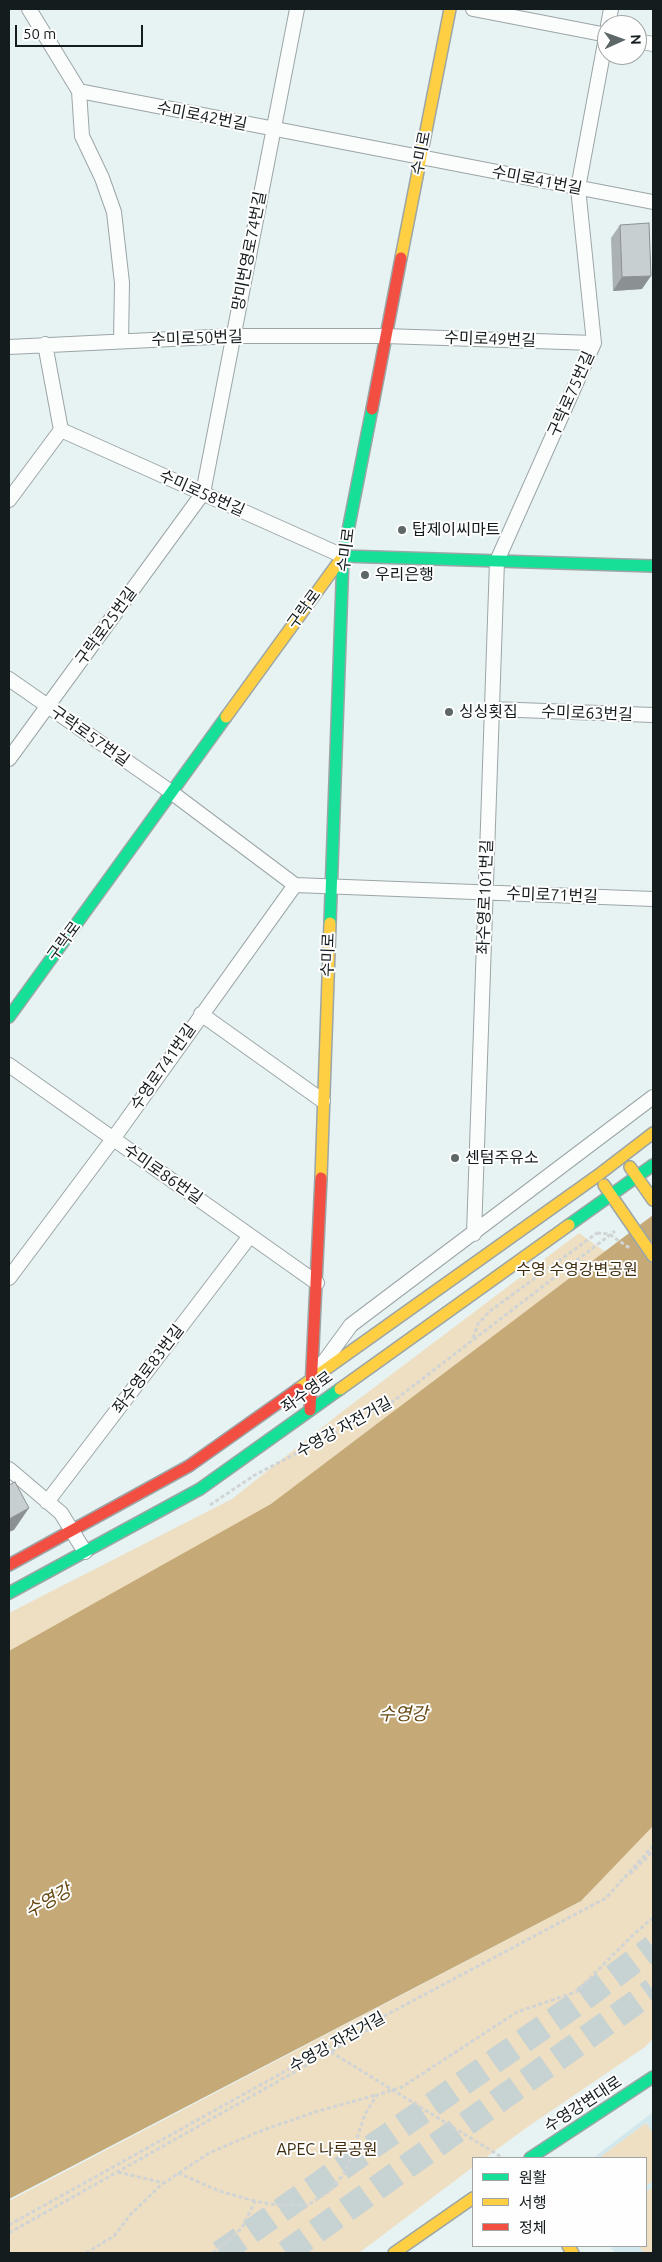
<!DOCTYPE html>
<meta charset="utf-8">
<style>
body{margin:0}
#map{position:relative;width:662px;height:2262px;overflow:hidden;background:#e7f2f3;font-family:Ubuntu,"Noto Sans KR",sans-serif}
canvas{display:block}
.frame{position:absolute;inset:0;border:10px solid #141c1d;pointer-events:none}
.legend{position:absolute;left:472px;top:2157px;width:175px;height:90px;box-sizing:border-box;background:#fefefe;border:1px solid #a0a4a4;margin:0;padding:6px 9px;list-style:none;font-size:15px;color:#141c1d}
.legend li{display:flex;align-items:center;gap:10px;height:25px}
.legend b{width:25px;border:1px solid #a0a4a4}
.north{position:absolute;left:597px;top:15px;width:50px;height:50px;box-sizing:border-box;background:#fefefe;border:1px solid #a0a4a4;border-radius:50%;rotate:88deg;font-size:14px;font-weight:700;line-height:20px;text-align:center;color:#141c1d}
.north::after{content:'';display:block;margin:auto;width:18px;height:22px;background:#5e6768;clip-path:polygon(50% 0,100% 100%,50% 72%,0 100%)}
.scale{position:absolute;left:15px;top:25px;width:128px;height:22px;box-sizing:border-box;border:2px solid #141c1d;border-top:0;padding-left:6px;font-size:15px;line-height:18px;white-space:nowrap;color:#141c1d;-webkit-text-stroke:4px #fefefe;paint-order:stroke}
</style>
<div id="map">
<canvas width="662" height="2262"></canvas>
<div class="frame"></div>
<ul class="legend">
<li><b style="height:6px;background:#16e098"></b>원활</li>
<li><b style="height:6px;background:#ffcf43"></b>서행</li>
<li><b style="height:6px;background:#f24e42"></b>정체</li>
</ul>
<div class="north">N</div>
<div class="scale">50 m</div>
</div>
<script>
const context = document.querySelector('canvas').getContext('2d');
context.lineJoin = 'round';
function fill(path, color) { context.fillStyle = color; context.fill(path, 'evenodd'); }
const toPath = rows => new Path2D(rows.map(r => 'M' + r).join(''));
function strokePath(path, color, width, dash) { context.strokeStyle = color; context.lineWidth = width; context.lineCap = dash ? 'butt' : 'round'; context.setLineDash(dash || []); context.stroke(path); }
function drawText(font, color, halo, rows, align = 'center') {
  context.font = font + ' Ubuntu,"Noto Sans KR",sans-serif'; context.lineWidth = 4; context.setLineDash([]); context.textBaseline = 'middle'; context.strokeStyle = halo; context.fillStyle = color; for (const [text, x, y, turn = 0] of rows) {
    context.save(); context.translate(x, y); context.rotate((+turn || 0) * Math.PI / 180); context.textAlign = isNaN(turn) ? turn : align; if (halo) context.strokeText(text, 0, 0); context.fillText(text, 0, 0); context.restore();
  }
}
fill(toPath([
 [653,2112,653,2253,615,2253,610,2246,646,2246,646,2158,593,2158]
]), '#d3e8ec');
fill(toPath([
 [579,1233,628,1268,260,1531,9,1668,9,1613,232,1499,339,1414],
 [653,1822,653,2038,645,2047,526,2128,485,2158,473,2158,473,2167,359,2253,9,2253,9,2201,581,1901],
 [646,2123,653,2133,653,2181,646,2186,646,2158,599,2158],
 [653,2186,653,2253,644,2253,639,2246,646,2246,646,2192]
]), '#eedfc2');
fill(toPath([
 [653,1215,653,1826,581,1901,9,2199,9,1651,271,1504]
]), '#c5aa78');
strokePath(toPath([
 [220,2253,575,2005,653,1947],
 [286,2253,653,1990]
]), '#c7d2d3', 25, [25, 12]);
const street = toPath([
 [29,9,79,91,653,202],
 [473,9,607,35],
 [608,25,611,9],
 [637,41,653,44],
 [79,91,82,136,102,178,114,212,122,283,121,341],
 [9,347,233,336,385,336,594,343],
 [61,430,343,556],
 [9,500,61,430,45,344],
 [9,679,171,792,295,885],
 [492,709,653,715],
 [9,759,203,493,297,9],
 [201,1014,323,1101],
 [9,1065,317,1283],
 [474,1234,497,561,594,343,578,188,607,32],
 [9,1278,113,1139,295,885,653,899],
 [318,1370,351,1325,653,1097],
 [9,1469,61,1513,85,1552],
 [47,1502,250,1236]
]);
const fast = toPath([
 [343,556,653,566],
 [330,923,343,556,372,409],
 [9,1017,226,717],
 [569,1225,653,1165],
 [9,1593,200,1489,340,1389],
 [530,2158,653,2077]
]);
const slow = toPath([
 [401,258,450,9],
 [226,717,343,556],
 [630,1167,653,1200],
 [321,1178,330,923],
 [604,1185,653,1256],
 [298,1389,597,1176,653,1133],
 [340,1389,569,1225],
 [568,2246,573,2253],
 [394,2253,473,2198]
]);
const jam = toPath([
 [372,409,401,258],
 [310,1410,321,1178],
 [9,1565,189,1466,298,1389]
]);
strokePath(street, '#9ca5a6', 16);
strokePath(fast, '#9ca5a6', 14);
strokePath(slow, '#9ca5a6', 14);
strokePath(jam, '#9ca5a6', 14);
strokePath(toPath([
 [473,1338,478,1324,490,1311,597,1233],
 [210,1505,255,1475,387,1406,615,1231],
 [630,1874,653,1851],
 [331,2052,503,2158],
 [118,2172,164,2183,209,2153,258,2132,315,2112,376,2095],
 [178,2173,219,2191,255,2201],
 [9,2225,386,2015,606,1898,653,1846],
 [9,2233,362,2034,378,2022],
 [86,2253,114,2236,131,2214,163,2183],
 [213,2253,242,2228,255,2201,276,2205,308,2205,331,2190,346,2171,365,2114,377,2095,402,2087,517,2012,576,1992,635,1933,653,1918]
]), '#d1d4d4', 3, [4, 2.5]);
strokePath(street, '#fbfdfd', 14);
strokePath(fast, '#16e098', 11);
strokePath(slow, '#ffcf43', 11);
strokePath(jam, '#f24e42', 11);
strokePath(toPath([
 [597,1233,609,1234,631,1249]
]), '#d1d4d4', 3, [4, 2.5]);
fill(toPath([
 [620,225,642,289,613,291,611,238]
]), '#abb2b3');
fill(toPath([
 [651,276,642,289,613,291,622,277],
 [29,1508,14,1530,9,1532,9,1519]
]), '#8b9192');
const building = toPath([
 [649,223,651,276,622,277,620,225,649,223],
 [15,1482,29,1508,9,1519,9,1485,15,1482]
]);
fill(building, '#c7cfd0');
strokePath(building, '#8b9192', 1);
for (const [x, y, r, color] of [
 [402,530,5,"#5e6768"],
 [365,575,5,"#5e6768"],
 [449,712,5,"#5e6768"],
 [455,1158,5,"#5e6768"]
]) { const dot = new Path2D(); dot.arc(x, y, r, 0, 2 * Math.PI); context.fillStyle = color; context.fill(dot); strokePath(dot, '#fefefe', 2); }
drawText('16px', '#141c1d', '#fefefe', [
 ["수미로42번길",202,116,11],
 ["수미로",421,153,-79],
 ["수미로41번길",537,180,11],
 ["망미번영로74번길",249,251,-79],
 ["수미로50번길",197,338,-2],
 ["수미로49번길",490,339,2],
 ["구락로75번길",571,394,-66],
 ["수미로58번길",202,493,24],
 ["수미로",346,550,-83],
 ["구락로",304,609,-54],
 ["구락로25번길",106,626,-54],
 ["수미로63번길",587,713,2],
 ["구락로57번길",90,736,35],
 ["수미로71번길",552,895,2],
 ["좌수영로101번길",485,897,-88],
 ["구락로",64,941,-54],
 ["수미로",328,955,-88],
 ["수영로741번길",163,1067,-55],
 ["수미로86번길",163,1174,35],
 ["좌수영로83번길",148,1369,-53],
 ["좌수영로",307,1392,-36],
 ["수영강 자전거길",344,1427,-29],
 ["수영강 자전거길",337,2042,-29],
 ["수영강변대로",583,2104,-33]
]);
drawText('16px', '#141c1d', '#fefefe', [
 ["탑제이씨마트",412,530],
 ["우리은행",375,575],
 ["싱싱횟집",459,712],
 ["센텀주유소",465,1158]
], 'left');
drawText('16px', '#3f2c0c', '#fefefe', [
 ["수영 수영강변공원",577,1270],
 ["APEC 나루공원",327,2150]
]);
drawText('italic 18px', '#66470f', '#fefefe', [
 ["수영강",403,1714],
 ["수영강",48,1901,-29]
]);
</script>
